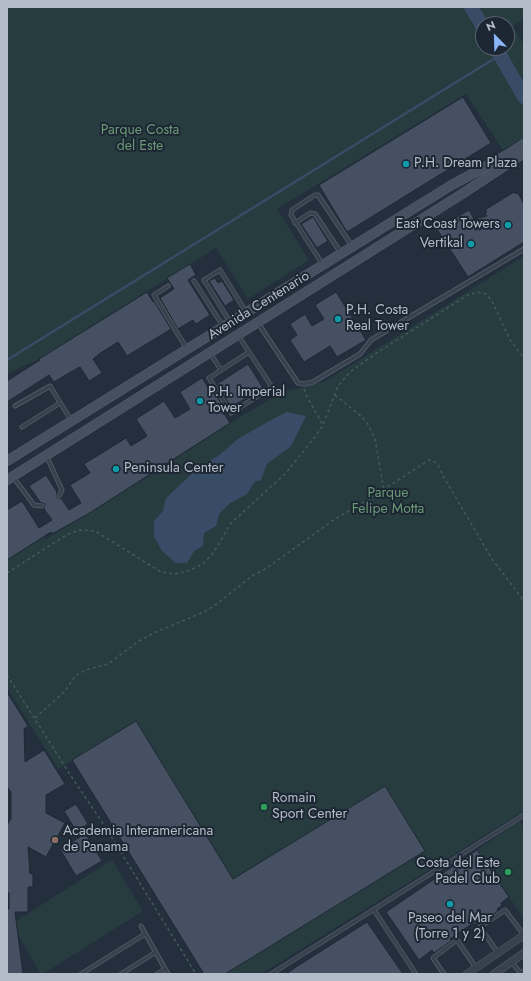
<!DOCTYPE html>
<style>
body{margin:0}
#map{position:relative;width:531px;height:981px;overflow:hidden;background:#242f3e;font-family:Jost,sans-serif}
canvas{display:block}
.frame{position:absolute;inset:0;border:8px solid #b4bcc9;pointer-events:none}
.north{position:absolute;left:475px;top:16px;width:40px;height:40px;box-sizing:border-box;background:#1d2633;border:1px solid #59626f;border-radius:50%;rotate:337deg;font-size:11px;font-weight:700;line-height:16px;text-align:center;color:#b4bcc9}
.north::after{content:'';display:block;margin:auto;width:14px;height:18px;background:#8ab4f8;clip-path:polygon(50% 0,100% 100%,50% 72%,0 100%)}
</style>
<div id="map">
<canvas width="531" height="981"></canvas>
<div class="frame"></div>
<div class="north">N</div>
</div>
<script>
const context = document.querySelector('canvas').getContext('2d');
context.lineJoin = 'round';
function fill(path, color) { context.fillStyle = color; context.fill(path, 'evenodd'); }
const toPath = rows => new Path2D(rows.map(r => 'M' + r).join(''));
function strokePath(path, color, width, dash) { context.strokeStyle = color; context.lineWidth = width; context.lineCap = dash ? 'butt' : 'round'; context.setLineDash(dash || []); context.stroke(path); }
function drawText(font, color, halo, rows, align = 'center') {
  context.font = font + ' Jost,sans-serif'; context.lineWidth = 4; context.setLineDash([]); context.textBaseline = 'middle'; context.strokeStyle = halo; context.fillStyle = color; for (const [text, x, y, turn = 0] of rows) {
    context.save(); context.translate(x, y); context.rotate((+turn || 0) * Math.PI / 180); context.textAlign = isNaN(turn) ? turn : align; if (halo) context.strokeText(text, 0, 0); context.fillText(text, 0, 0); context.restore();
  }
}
fill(toPath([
 [7,7,524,7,524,19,513,26,524,45,524,138,503,150,466,94,277,209,309,260,248,299,216,248,39,359,7,374],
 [483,24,507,24,507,48,483,48],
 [524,256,524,811,261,974,204,974,73,760,58,769,7,688,7,560,44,537,46,539,149,476,230,423,283,392,326,381],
 [519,821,524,828,524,919,477,850],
 [112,860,143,911,43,974,41,974,18,935,16,921]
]), '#263c3f');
fill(toPath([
 [287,412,306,416,291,446,267,464,261,480,254,482,247,494,230,503,219,514,216,526,204,533,203,546,194,551,187,563,176,563,162,551,154,537,154,521,163,511,166,498,199,467,218,456,238,439,271,420]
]), '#394c67');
strokePath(toPath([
 [7,360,500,55]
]), '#394c67', 2.5);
strokePath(toPath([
 [471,7,483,27],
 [496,48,524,97]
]), '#394c67', 14);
const building = toPath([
 [463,97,491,143,347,232,319,185,463,97],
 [514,192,516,194,518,193,524,204,524,242,468,277,437,229,469,210,474,219,487,216,485,213,487,212,485,210,514,192],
 [313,217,328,241,317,248,301,224,313,217],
 [190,264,196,275,188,280,210,315,196,324,193,320,178,329,160,298,174,289,167,278,190,264],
 [215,278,218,283,222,281,234,300,225,306,209,281,215,278],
 [147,292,153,302,154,301,171,329,127,356,118,342,102,352,93,359,102,373,89,381,80,367,69,373,54,382,49,375,7,402,7,381,40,360,39,359,147,292],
 [336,292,366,340,337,357,330,346,304,362,290,340,297,335,290,324,305,314,312,326,324,319,315,305,336,292],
 [248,364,263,388,231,407,217,384,248,364],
 [202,378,209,389,211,387,226,411,223,412,230,423,88,514,52,534,51,532,7,560,7,510,22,501,39,528,52,520,44,509,45,504,40,502,29,486,46,475,57,492,56,497,59,499,61,498,69,510,81,503,70,485,90,473,84,464,126,438,131,446,147,436,136,419,164,401,175,418,190,409,180,392,202,378],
 [7,692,28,726,24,729,25,762,44,750,65,784,46,795,46,813,65,823,46,857,28,847,30,874,33,873,33,887,28,887,28,912,15,912,23,974,7,974,7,909,9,909,9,893,7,892,7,825,11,819,11,792,7,787,7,692],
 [136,721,233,879,385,786,425,851,225,974,204,974,72,760,136,721],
 [76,804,88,824,82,828,102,861,76,876,60,849,80,837,64,811,76,804],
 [477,850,509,897,501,903,502,905,497,909,498,911,482,922,481,920,474,925,473,923,450,939,451,941,434,953,432,950,419,960,386,912,477,850],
 [367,922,403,974,286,974,296,967,367,922]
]);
fill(building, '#455162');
strokePath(building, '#1f2835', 1);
const lane = toPath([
 [295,223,310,213,315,214,341,253],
 [323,265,291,215,292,210,315,195,318,195,352,246],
 [194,281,223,326],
 [168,286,154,295,187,349],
 [230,322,204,280,220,270,246,312],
 [258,323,298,383,304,384,313,382,360,354,371,340,524,249],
 [238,335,249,352,272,387,231,413,209,378,249,352],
 [210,353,221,370],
 [15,406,50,386,71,420],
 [22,427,60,403],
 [47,457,62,490,59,496],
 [13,477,34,505,42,506],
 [374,910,416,974],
 [141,926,168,974],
 [498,953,480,927,505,910,524,935],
 [512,962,521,974,524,971],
 [81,974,145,934],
 [121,974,156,952],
 [157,974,165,969],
 [271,974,524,815],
 [444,974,433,958,457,940,476,968]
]);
const street = toPath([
 [467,974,524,935],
 [494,974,524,953]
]);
const secondary = toPath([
 [7,461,450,186,507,155,524,144],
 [7,480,462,194,524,153]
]);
strokePath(lane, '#565f6c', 5);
strokePath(street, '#565f6c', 8);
strokePath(secondary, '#565f6c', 10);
strokePath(toPath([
 [304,389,307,397,323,425],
 [335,395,362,417,369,426,375,439,384,490],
 [7,573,68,534,80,530,95,531,161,572,175,574,188,571,203,564,214,552,231,523,285,474,315,437,323,425,338,386,350,372,375,354,468,295,478,292,486,294,492,301,510,340,524,358],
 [7,675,71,776,104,825,196,974],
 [35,718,65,691,75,676,86,670,108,664,139,641,156,632,204,612,214,606,252,576,267,568,332,521,369,499,429,460,435,462,438,465,443,476,492,559,521,597,524,604]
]), '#44595c', 1.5, [3, 3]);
strokePath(lane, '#38414e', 3.5);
strokePath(street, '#38414e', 7);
strokePath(secondary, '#465061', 9);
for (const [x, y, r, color] of [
 [406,164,4,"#0f9aa8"],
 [508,225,4,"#0f9aa8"],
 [471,244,4,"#0f9aa8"],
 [338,319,4,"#0f9aa8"],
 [200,401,4,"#0f9aa8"],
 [116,469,4,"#0f9aa8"],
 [264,807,4,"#2e9e5b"],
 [55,840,4,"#8d6e63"],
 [508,872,4,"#2e9e5b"],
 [450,904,4,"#0f9aa8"]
]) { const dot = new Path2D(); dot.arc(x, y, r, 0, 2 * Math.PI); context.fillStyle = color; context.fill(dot); strokePath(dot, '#1d2633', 1.5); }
drawText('14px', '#6b9a76', '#1d2633', [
 ["Parque Costa",140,131],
 ["del Este",140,147],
 ["Parque",388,494],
 ["Felipe Motta",388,510]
]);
drawText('14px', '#b4bcc9', '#1d2633', [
 ["P.H. Dream Plaza",414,164],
 ["East Coast Towers",500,225,"right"],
 ["Vertikal",463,244,"right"],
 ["P.H. Costa",346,311],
 ["Real Tower",346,327],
 ["P.H. Imperial",208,393],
 ["Tower",208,409],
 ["Peninsula Center",124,469],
 ["Romain",272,799],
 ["Sport Center",272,815],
 ["Academia Interamericana",63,832],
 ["de Panama",63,848],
 ["Costa del Este",500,864,"right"],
 ["Padel Club",500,880,"right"],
 ["Paseo del Mar",450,919,"center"],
 ["(Torre 1 y 2)",450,935,"center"]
], 'left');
drawText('14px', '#b4bcc9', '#1d2633', [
 ["Avenida Centenario",259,306,-32]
]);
</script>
